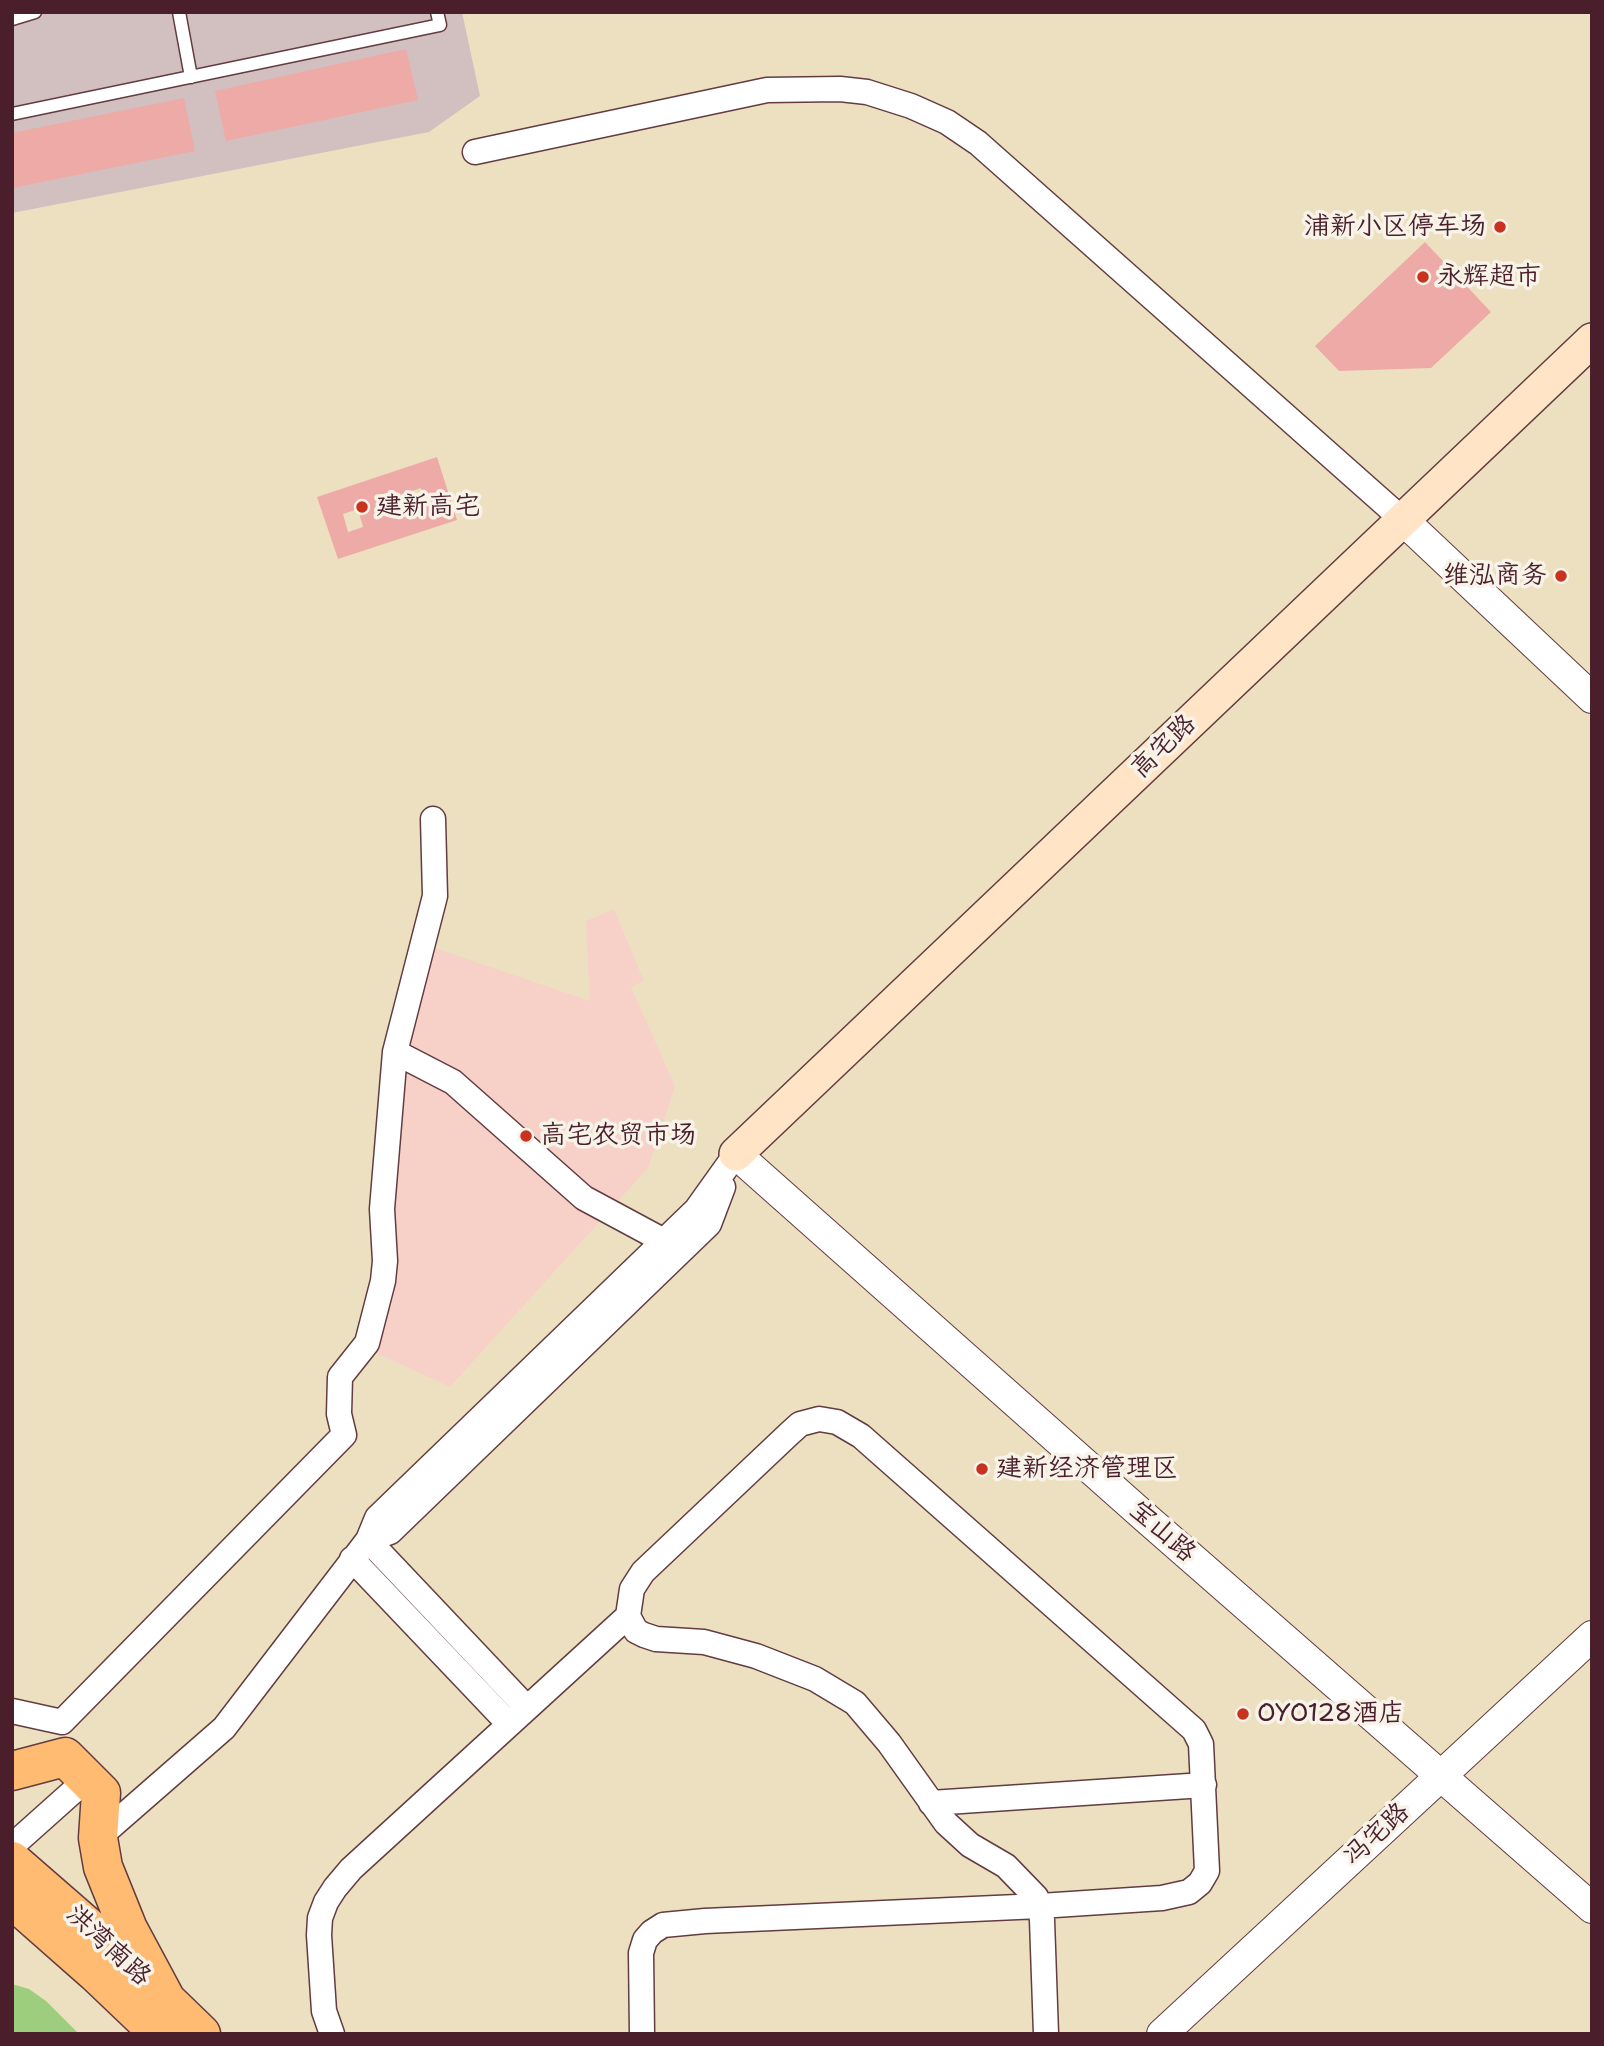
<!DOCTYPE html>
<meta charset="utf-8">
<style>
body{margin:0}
#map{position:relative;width:1604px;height:2046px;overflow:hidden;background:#ede0c0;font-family:"Shantell Sans",sans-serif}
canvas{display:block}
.frame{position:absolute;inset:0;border:14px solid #4a1f2b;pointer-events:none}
</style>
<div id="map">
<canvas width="1604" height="2046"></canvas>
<div class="frame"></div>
</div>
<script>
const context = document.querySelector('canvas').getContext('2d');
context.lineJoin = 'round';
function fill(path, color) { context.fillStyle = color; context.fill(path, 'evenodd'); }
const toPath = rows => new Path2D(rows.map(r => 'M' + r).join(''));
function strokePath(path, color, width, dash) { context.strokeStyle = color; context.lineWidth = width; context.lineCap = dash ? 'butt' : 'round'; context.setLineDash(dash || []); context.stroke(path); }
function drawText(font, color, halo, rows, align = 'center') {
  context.font = font + ' "Shantell Sans","LXGW WenKai TC",sans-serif'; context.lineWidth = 7; context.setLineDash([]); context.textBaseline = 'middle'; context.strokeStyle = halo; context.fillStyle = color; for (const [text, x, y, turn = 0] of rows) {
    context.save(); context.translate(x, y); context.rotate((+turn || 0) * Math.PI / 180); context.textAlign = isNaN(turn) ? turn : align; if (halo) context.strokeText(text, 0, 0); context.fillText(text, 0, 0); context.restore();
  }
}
fill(toPath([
 [614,909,644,981,631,987,675,1086,648,1168,450,1387,370,1350,392,1304,397,1235,393,1180,393,1105,432,947,590,1001,586,921]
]), '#f7d1c8');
fill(toPath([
 [12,12,462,12,480,96,429,132,12,213]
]), '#d2bfc0');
fill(toPath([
 [12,1984,29,1989,46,2001,79,2034,12,2034]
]), '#9cce7e');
fill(toPath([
 [406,49,418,100,226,141,215,91],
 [184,98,195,151,12,188,12,133],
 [1425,242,1491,312,1431,368,1339,371,1315,346],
 [437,457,457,520,338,559,317,497],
 [421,488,427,505,406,512,400,495],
 [358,509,363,527,348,532,343,514]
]), '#eeaaa7');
const service = toPath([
 [179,12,191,77],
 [12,19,35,12],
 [12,114,440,25,437,12]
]);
const minor = toPath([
 [475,152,767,90,840,89,867,92,911,106,947,122,978,143,1403,520],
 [395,1052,453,1082,584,1198,664,1241],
 [368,1540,390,1532,709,1224,723,1187],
 [368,1540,527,1708],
 [352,1559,509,1724],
 [12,1711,62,1722,344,1435,339,1414,340,1377,367,1343,383,1281,385,1261,382,1209,395,1052,435,896,433,819],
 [931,1803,1204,1785],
 [98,1838,224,1728,368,1540,377,1518,696,1210,736,1154],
 [12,1846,87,1779],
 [332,2034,324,2011,319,1935,320,1918,326,1902,335,1888,351,1869,628,1616],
 [642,2034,641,1953,645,1940,652,1932,663,1925,705,1921,1040,1906,1162,1898,1189,1892,1200,1883,1207,1871,1201,1744,1194,1730,861,1436,837,1422,819,1419,800,1424,790,1433,643,1572,632,1589,628,1616,636,1631,644,1635,656,1639,704,1642,756,1656,815,1679,855,1703,889,1743,946,1823,970,1845,1006,1866,1036,1897,1040,1906,1042,1920,1046,2034]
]);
const tertiary = toPath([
 [1403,520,1592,698],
 [736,1154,1146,1518,1592,1908],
 [1162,2034,1592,1636]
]);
const secondary = toPath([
 [736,1154,1592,340]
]);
const primary = toPath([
 [12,1771,65,1757,101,1793,98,1838,103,1867,128,1929,165,1998],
 [12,1861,112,1948,201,2034],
 [12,1899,96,1973,160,2034]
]);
strokePath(service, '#623c41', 15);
strokePath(minor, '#623c41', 27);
strokePath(tertiary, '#623c41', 32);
strokePath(secondary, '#623c41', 36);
strokePath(primary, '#623c41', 41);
strokePath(service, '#fff', 12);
strokePath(minor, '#fff', 24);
strokePath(tertiary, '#fff', 30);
strokePath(secondary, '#ffe4c6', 33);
strokePath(primary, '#febb71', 38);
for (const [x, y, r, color] of [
 [1500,227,7,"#c8321e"],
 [1423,277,7,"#c8321e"],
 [362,507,7,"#c8321e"],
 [1561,576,7,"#c8321e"],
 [526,1136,7,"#c8321e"],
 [982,1469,7,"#c8321e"],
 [1243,1714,7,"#c8321e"]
]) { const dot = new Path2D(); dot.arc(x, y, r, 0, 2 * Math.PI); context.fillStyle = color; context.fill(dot); strokePath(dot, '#f7f3e8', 2.5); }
drawText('26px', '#4a1f2b', '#f7f3e8', [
 ["浦新小区停车场",1486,227,"right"],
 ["永辉超市",1437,277],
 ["建新高宅",376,507],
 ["维泓商务",1547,576,"right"],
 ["高宅农贸市场",540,1136],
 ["建新经济管理区",996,1469],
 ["OYO128酒店",1257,1714]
], 'left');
drawText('26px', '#4a1f2b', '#f7f3e8', [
 ["高宅路",1164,747,-44],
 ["宝山路",1162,1532,41],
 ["冯宅路",1377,1835,-43],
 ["洪湾南路",108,1946,43]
]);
</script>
